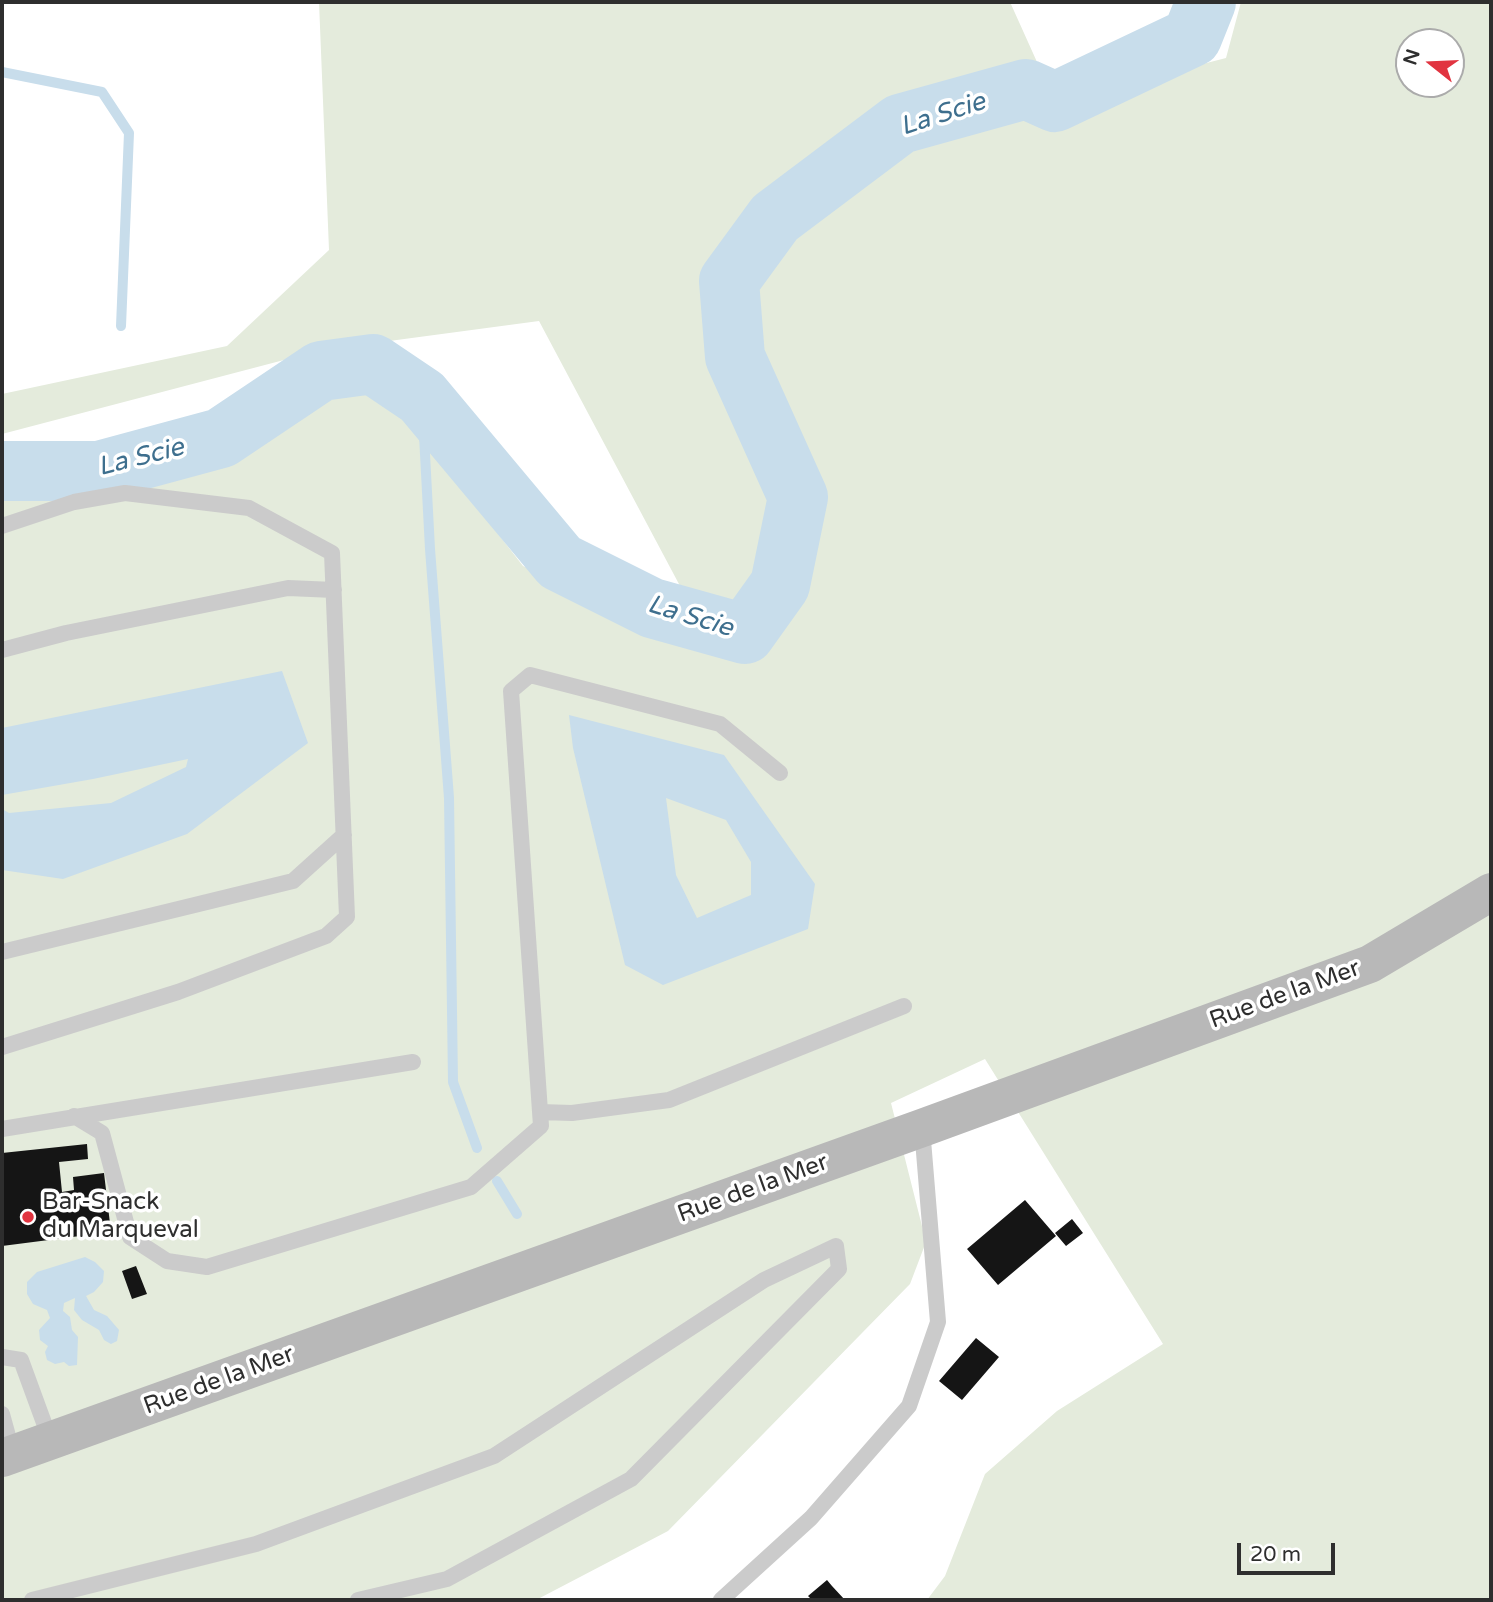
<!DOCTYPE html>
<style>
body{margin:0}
#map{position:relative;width:1493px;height:1602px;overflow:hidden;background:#fff;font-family:"Varela Round",sans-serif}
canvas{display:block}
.frame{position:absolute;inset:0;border:4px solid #2e2e2e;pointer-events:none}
.north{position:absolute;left:1395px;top:28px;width:70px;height:70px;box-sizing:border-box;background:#fff;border:2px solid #ababab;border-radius:50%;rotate:288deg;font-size:19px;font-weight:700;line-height:28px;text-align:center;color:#2e2e2e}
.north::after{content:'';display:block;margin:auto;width:24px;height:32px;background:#e13440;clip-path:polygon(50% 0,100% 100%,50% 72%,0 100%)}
.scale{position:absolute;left:1237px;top:1543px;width:98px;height:32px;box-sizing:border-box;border:4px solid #2e2e2e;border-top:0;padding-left:9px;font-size:21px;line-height:24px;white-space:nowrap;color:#2e2e2e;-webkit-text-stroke:5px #fff;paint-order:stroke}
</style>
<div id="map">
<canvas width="1493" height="1602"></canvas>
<div class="frame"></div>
<div class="north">N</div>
<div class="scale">20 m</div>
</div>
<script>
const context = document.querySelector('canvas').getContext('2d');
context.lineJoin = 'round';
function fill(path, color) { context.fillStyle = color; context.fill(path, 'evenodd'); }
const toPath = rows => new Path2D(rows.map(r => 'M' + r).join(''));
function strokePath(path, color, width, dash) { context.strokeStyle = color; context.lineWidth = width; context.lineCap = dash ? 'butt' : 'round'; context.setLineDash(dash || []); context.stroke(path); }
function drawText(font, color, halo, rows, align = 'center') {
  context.font = font + ' "Varela Round",sans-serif'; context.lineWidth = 7; context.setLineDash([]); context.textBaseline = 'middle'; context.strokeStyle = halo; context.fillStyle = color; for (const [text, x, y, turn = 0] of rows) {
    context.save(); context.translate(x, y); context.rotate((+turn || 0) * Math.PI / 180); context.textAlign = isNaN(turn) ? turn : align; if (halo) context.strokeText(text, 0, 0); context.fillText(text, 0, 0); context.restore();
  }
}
fill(toPath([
 [319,2,1010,2,1055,102,1226,58,1241,2,1491,2,1491,1600,927,1600,945,1576,985,1474,1057,1411,1163,1344,985,1059,891,1103,926,1242,910,1284,668,1531,536,1600,2,1600,2,484,178,472,329,377,380,382,523,566,713,648,539,321,322,350,2,434,2,394,227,346,329,250],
 [1409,42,1451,42,1451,84,1409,84]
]), '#e4ebdc');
fill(toPath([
 [282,671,308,743,187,834,63,879,2,870,2,809,9,813,111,803,186,767,188,759,93,779,2,795,2,728],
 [569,715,724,755,815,884,808,929,663,985,625,965,573,748],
 [666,798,726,820,751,862,751,895,697,918,676,875],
 [85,1257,95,1262,104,1271,103,1282,94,1292,86,1296,94,1310,107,1316,119,1330,117,1341,111,1344,104,1340,99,1330,82,1320,74,1310,75,1298,64,1303,63,1311,70,1317,72,1330,78,1337,77,1365,69,1366,64,1362,55,1364,47,1360,45,1352,48,1346,40,1340,39,1330,50,1318,47,1310,33,1304,27,1294,27,1282,37,1272]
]), '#c8ddeb');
strokePath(toPath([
 [2,72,102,92,129,133,121,326],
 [422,397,430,549,449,798,453,1082,477,1148],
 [497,1181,517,1214]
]), '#c8ddeb', 10);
strokePath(toPath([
 [2,471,99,471,221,438,321,371,373,364,422,397,560,562,652,608,745,634,780,585,798,497,735,357,729,281,775,218,900,124,1026,89,1055,102,1192,37,1206,2]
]), '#c8ddeb', 60);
fill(toPath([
 [87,1144,88,1159,59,1162,62,1192,74,1190,73,1177,104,1173,111,1232,2,1246,2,1153],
 [1025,1200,1056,1236,998,1285,967,1249],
 [1072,1219,1083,1233,1066,1246,1055,1233],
 [136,1266,147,1294,132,1299,122,1271],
 [976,1338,999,1357,962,1400,939,1381],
 [827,1580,832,1586,845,1600,812,1600,808,1596]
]), '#151515');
strokePath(toPath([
 [2,526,74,502,125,493,249,508,332,553,347,917,326,936,178,992,2,1047],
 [2,650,66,633,288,588,334,590],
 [2,952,293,881,344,835],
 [540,1112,572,1113,669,1100,904,1006],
 [74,1116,102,1133,130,1237,167,1261,207,1267,471,1187,541,1126,511,691,530,675,720,724,780,773],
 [2,1129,413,1062],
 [2,1357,21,1360,51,1442],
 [2,1414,13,1454],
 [32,1600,256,1544,494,1456,764,1280,836,1246,839,1269,631,1479,447,1579,358,1600],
 [721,1600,811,1518,909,1406,938,1322,922,1128]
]), '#cbcbcb', 16);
strokePath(toPath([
 [2,1458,922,1128,1370,964,1491,892]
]), '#b8b8b8', 38);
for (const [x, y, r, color] of [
 [28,1217,7,"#e13440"]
]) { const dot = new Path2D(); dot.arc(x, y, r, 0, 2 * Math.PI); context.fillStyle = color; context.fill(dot); strokePath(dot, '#fff', 2.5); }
drawText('24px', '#2e2e2e', '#fff', [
 ["Rue de la Mer",1285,995,-20],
 ["Rue de la Mer",753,1189,-20],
 ["Rue de la Mer",219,1381,-20]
]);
drawText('24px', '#2e2e2e', '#fff', [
 ["Bar-Snack",42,1203],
 ["du Marqueval",42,1231]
], 'left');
drawText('italic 26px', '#3e6f8e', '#fff', [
 ["La Scie",943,115,-18],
 ["La Scie",141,458,-14],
 ["La Scie",690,617,17]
]);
</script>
